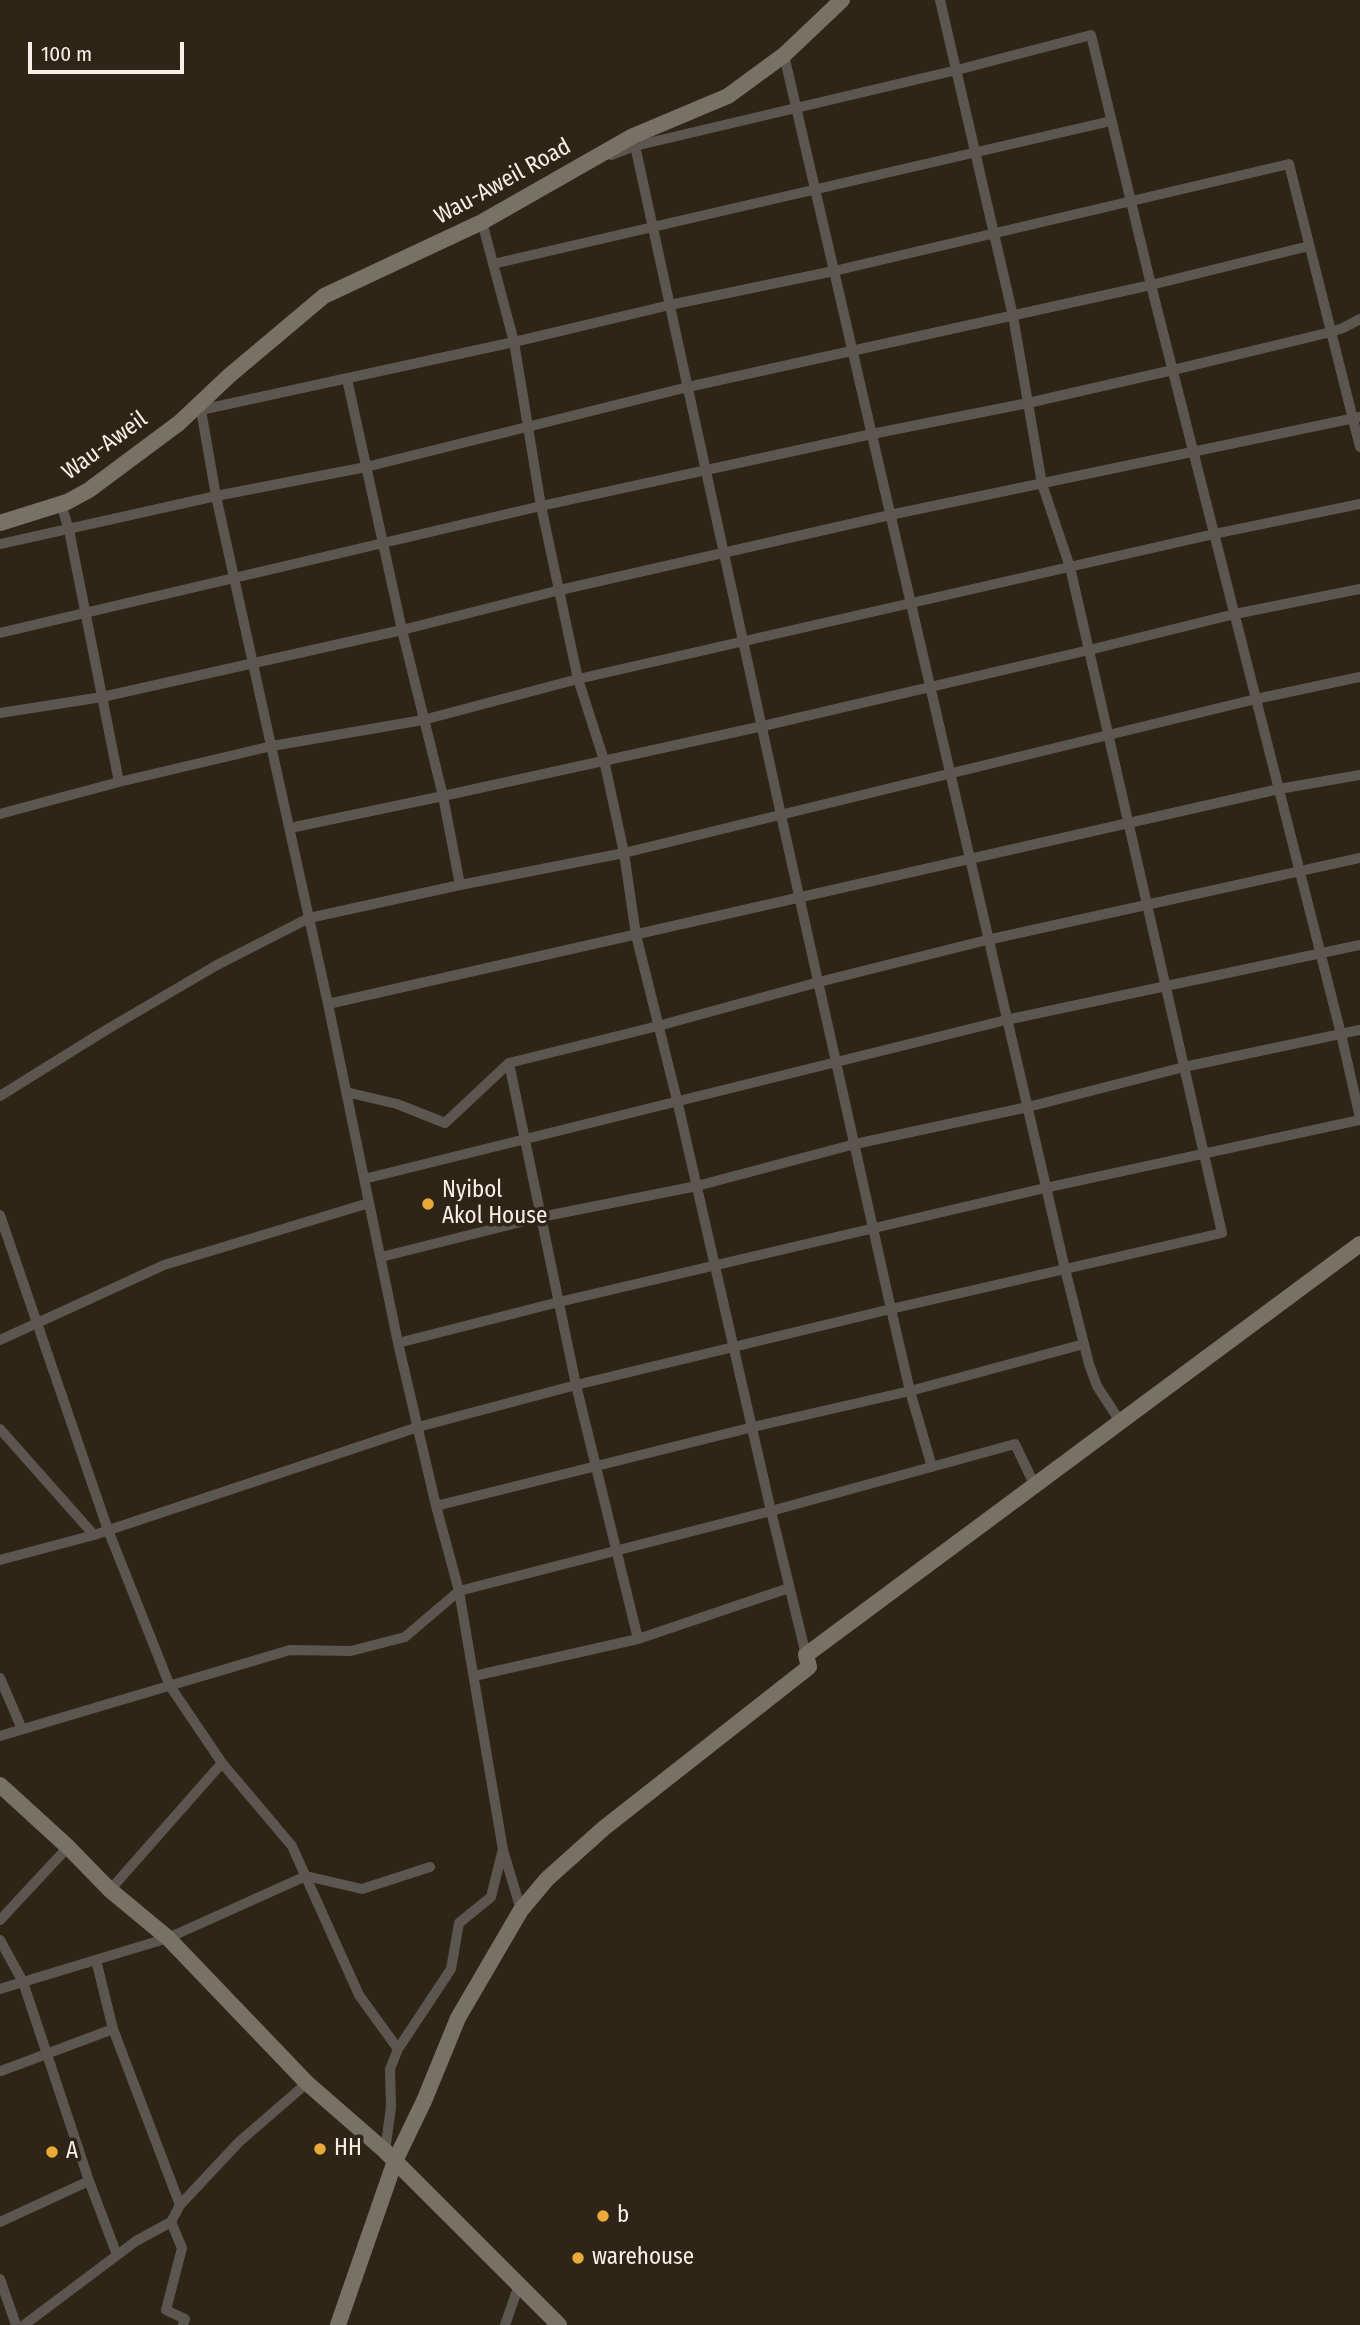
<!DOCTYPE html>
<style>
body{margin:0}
#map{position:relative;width:1360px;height:2325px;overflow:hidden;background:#2f2517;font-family:"Fira Sans Condensed",sans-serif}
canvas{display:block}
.scale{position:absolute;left:28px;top:42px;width:156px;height:32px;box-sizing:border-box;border:4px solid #f6f0e7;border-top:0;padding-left:9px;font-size:21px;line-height:24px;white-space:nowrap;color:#f6f0e7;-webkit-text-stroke:5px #2f2517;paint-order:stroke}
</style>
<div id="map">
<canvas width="1360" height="2325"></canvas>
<div class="scale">100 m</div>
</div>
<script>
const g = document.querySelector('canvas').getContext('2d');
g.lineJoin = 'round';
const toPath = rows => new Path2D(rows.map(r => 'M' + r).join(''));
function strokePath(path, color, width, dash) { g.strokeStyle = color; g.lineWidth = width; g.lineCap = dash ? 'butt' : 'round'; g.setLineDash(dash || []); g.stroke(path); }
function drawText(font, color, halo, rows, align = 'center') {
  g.font = font + ' "Fira Sans Condensed",sans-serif'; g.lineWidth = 7; g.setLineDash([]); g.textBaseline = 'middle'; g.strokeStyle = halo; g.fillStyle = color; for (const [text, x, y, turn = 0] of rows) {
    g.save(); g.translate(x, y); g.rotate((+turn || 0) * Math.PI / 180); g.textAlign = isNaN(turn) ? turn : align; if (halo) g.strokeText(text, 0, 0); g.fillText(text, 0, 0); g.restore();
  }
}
const street = toPath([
 [784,55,1065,1269,1089,1364,1097,1386,1121,1423],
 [634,141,781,815,891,1309,910,1391,932,1467],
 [611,155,635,146,957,70,1091,35,1151,285,1341,1034,1360,1118],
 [482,222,514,342,541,506,578,679,604,760,624,853,636,935,677,1100,771,1511,806,1655],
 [493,264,1111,121],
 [347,379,402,630,443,796,460,885],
 [201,410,216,496,328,1004,398,1343,436,1506,459,1591,503,1850,521,1910],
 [196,411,514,342,670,305,834,271,1289,164,1360,447],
 [61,504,69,530,119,782],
 [0,544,216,496,366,467,688,387,1151,285,1309,246],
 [0,633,541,506,872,434,1028,403,1173,370,1331,332,1343,328,1360,319],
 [0,713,102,697,402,630,560,590,890,515,1360,417],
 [0,814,119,782,272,746,423,720,578,679,1214,534,1360,504],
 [290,828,443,796,763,726,1089,650,1235,614,1360,589],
 [328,1004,1279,789,1360,775],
 [509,1063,576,1385,638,1639],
 [346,1092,397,1104,445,1123,509,1063,658,1026,819,982,987,940,1360,858],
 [0,1096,106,1030,217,965,309,918,460,885,624,853,1256,699,1360,677],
 [364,1179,1006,1020,1360,945],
 [0,1215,108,1530,170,1686,222,1763,292,1846,359,1995,398,2049,390,2069,391,2107,385,2151],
 [381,1257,541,1217,697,1186,855,1144,1028,1107,1184,1067,1360,1030],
 [0,1340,164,1265,369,1203],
 [398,1343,559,1302,1045,1188,1360,1120],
 [0,1429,94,1535],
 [436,1506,753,1427,910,1391,1084,1344],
 [0,1560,94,1535,418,1427,576,1385,891,1309,1222,1233,1070,567,1042,484,1013,316,940,0],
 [474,1676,638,1639,789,1588],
 [0,1678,22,1729],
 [0,1736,290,1650,351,1651,405,1637,459,1591,771,1511,1015,1444,1035,1486],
 [110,1890,222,1763],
 [0,1920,68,1847],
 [0,1940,23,1982,89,2181,117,2255],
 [0,1989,168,1938,306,1876,362,1889,430,1867],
 [398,2049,451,1969,459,1923,491,1897,502,1853],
 [1,2071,113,2029],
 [180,2205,239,2142,307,2083],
 [0,2222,89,2181],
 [171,2222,182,2248,166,2310,185,2319,183,2325],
 [0,2279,16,2325],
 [24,2325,136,2241,171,2222,180,2205,113,2029,96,1960],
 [505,2325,519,2285]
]);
const secondary = toPath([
 [0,523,67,502,89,490,179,423,230,375,324,296,482,222,633,136,728,96,784,55,842,0],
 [0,1785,68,1847,110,1890,168,1938,307,2083,385,2151,559,2325],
 [338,2325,395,2161,424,2101,458,2018,521,1910,547,1879,604,1828,809,1667,806,1655,1360,1244]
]);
const markers = [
 [428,1204,7,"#eaaa39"],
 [320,2149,7,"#eaaa39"],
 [52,2152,7,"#eaaa39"],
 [603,2216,7,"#eaaa39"],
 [578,2258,7,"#eaaa39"]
];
const streetNames = [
 ["Wau-Aweil Road",503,182,-29],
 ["Wau-Aweil",105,446,-36]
];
const poiNames = [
 ["Nyibol",442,1191],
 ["Akol House",442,1217],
 ["HH",334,2149],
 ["A",66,2152],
 ["b",617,2216],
 ["warehouse",592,2258]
];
strokePath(street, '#5b564f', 10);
strokePath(secondary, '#787166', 16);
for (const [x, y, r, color] of markers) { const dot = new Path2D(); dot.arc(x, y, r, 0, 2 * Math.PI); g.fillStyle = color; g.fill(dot); strokePath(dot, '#2f2517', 2.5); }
drawText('23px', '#f6f0e7', '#2f2517', streetNames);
drawText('23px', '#f6f0e7', '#2f2517', poiNames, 'left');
</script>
